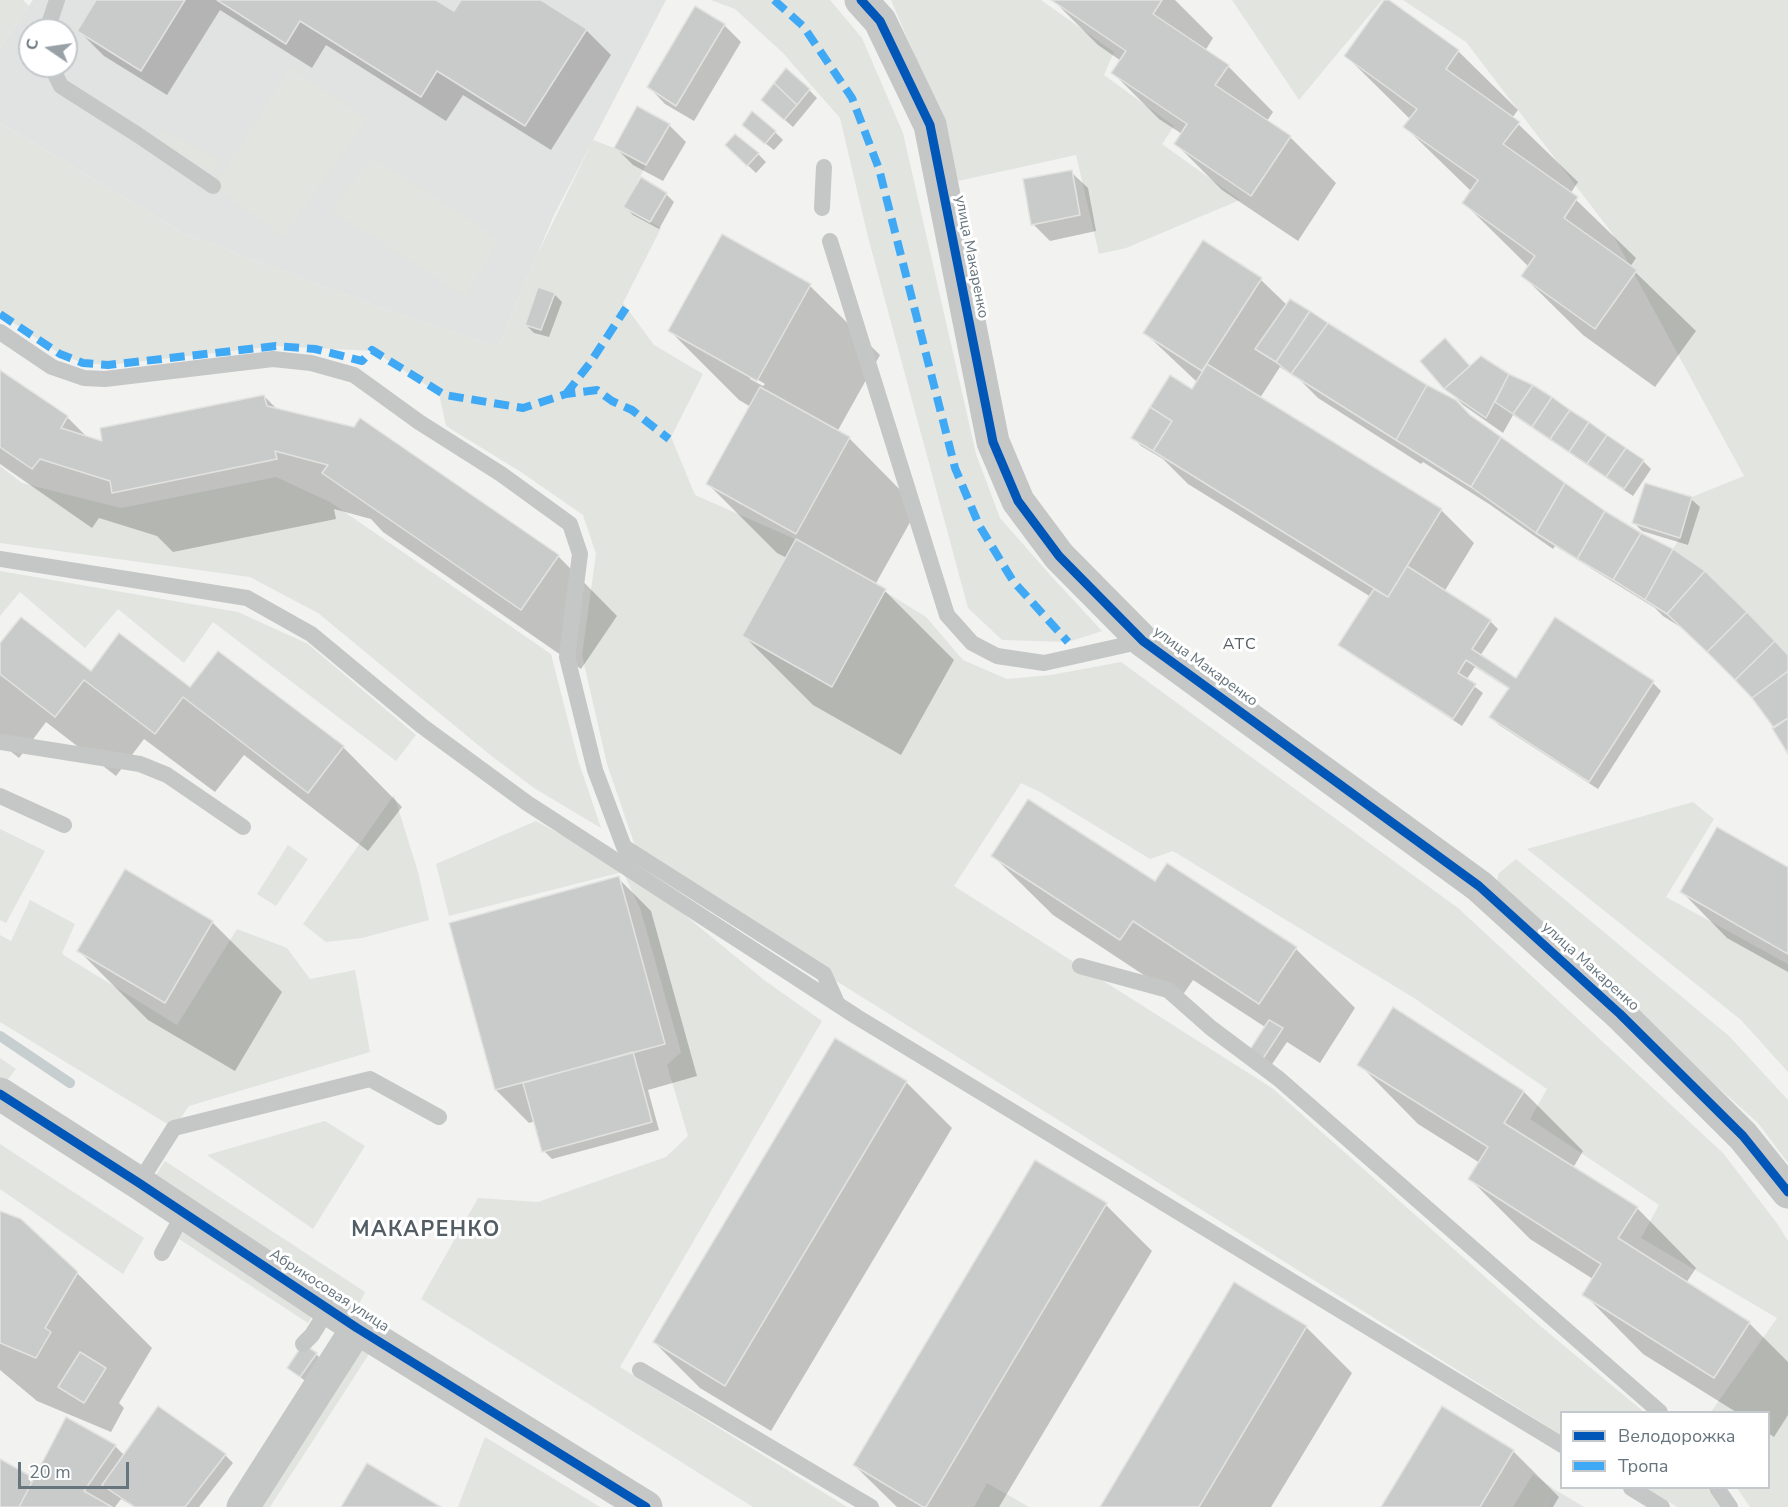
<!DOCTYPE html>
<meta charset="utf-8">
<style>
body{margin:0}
#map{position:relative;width:1788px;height:1507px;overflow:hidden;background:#f2f2f1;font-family:"Nunito Sans",sans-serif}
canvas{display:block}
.legend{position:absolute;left:1560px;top:1411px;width:210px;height:78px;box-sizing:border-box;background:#fff;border:2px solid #c2c8cb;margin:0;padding:8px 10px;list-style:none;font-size:18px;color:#66757e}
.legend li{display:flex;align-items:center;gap:12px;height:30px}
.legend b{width:30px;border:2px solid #c2c8cb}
.north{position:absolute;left:18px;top:18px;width:60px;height:60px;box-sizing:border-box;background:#fff;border:2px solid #c2c8cb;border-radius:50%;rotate:283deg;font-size:16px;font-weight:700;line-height:24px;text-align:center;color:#66757e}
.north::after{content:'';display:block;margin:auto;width:21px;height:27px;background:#97a1a6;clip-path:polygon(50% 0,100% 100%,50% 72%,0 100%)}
.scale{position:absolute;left:18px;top:1462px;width:111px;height:27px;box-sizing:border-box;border:3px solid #66757e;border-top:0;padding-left:8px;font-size:18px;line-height:21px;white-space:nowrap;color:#66757e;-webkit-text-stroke:4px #fff;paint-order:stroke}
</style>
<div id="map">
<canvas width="1788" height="1507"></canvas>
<ul class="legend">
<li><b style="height:8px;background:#0057b8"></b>Велодорожка</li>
<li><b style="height:8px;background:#3fa9f5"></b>Тропа</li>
</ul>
<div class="north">С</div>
<div class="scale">20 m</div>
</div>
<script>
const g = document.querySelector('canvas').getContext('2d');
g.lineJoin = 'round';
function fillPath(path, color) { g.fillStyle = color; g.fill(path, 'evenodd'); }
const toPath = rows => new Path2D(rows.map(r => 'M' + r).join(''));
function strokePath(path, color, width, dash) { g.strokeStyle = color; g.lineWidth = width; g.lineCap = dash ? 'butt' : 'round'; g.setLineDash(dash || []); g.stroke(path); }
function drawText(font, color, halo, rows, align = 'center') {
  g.font = font + ' "Nunito Sans",sans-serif'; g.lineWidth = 6; g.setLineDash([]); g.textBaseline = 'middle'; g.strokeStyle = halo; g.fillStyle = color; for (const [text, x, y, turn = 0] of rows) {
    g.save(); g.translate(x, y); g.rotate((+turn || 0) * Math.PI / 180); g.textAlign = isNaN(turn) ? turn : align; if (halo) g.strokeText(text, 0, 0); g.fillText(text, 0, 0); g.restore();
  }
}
const built = toPath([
 [33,0,666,0,554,215,498,347,365,302,183,233,0,123,0,49],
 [30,30,66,30,66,66,30,66],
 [1554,1489,1584,1507,1544,1507]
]);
const green = toPath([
 [0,0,23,0,29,6,0,49],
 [711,0,830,0,862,38,903,133,976,454,1000,518,1051,576,1102,631,1068,642,1002,640,968,608,868,237,840,118,783,53,735,9],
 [891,0,1041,0,1114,52,1104,75,1174,126,1162,144,1240,200,1126,248,1099,254,1076,155,958,181,939,114],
 [1232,0,1382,0,1299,100],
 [1403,0,1788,0,1788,655,1747,612,1673,549,1680,538,1692,497,1744,476,1612,233,1466,42],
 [291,67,368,119,283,237,213,186],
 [0,123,183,233,365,302,498,347,537,255,593,140,614,148,646,165,624,207,661,228,623,303,654,345,703,374,671,437,695,495,795,539,743,637,830,686,884,591,926,617,963,660,1007,679,1051,675,1121,662,1458,908,1723,1153,1776,1222,1788,1241,1788,1507,1750,1507,1737,1488,1768,1488,1768,1412,1711,1412,1777,1318,1641,1238,1659,1205,1530,1119,1547,1089,1414,998,1173,851,1150,859,1040,792,1021,783,954,886,1272,1088,1545,1330,1644,1412,1562,1412,1561,1435,771,940,648,860,634,843,607,764,582,655,596,554,583,515,521,472,446,426,439,393,373,351,276,346,108,365,83,363,60,354,0,314],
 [163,129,219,161,212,174,157,139],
 [372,156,500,240,465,296,331,211],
 [0,466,22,483,121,508,276,477,330,502,551,654,578,760,601,828,534,788,489,754,318,613,250,577,0,543],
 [0,571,238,612,308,644,416,735,396,761,213,622,184,663,118,609,85,648,20,592,0,616],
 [394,795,418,872,429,920,362,938,326,942,303,924],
 [1693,802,1714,819,1666,897,1788,964,1788,1072,1741,1020,1527,849],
 [536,821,622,868,658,893,764,980,822,1021,620,1367,847,1507,753,1507,421,1299,478,1198,538,1202,666,1157,688,1136,667,1065,681,1052,640,908,623,872,449,916,436,864],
 [0,829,45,851,6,923,0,920],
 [288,845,308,859,276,906,257,894],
 [1516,859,1729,1036,1788,1100,1788,1163,1758,1123,1495,888,1499,873],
 [30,900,75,924,62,953,65,956,177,1025,237,929,287,948,310,979,355,970,370,1052,189,1106,174,1128,0,1022,0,935,11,941],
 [0,1058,16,1069,6,1082,0,1078],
 [325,1121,365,1146,313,1229,207,1155],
 [0,1144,144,1238,123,1274,0,1189],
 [165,1161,365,1292,355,1312,152,1181],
 [187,1226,316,1310,308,1323,179,1239],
 [357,1346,369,1354,270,1507,253,1507],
 [485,1437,600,1507,458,1507],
 [1533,1474,1554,1489,1544,1507,1513,1507],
 [987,1483,1029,1507,974,1507],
 [1646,1488,1707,1488,1720,1507,1677,1507]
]);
const shadow = toPath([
 [98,0,434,0,454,13,462,0,538,0,586,30,611,55,551,150,463,95,446,121,326,45,312,68,220,10,167,95,104,56,79,31],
 [1053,0,1175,0,1213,38,1205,51,1228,66,1273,112,1267,121,1290,137,1336,183,1298,241,1222,190,1176,144,1182,134,1159,119,1113,73,1121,61,1098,45],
 [1386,0,1458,51,1518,110,1512,118,1578,182,1570,194,1636,258,1630,267,1696,331,1655,387,1583,335,1523,276,1529,267,1464,203,1472,192,1405,127,1411,120,1346,56],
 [724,25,741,42,694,121,665,104,649,87],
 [809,90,817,98,793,127,771,108],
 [669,125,686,142,663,181,633,165,616,148],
 [775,132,783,140,774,150,752,133],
 [735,153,758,154,766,162,756,173],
 [1071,172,1088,188,1096,231,1050,241,1033,224],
 [666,194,674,202,659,229,633,215,625,207],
 [722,236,810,286,880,355,837,432,849,438,918,508,875,585,885,591,954,660,901,755,813,705,744,636,787,558,777,553,708,484,751,407,739,400,670,331],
 [750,375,765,384,763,386,750,379],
 [1204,242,1261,280,1287,305,1472,419,1788,656,1788,752,1776,728,1753,697,1714,657,1685,630,1663,616,1655,608,1555,546,1553,549,1489,504,1423,462,1421,464,1318,398,1301,381,1280,367,1260,398,1441,510,1474,543,1444,592,1490,621,1498,629,1480,656,1516,680,1556,619,1653,683,1661,691,1598,789,1499,725,1491,717,1509,689,1475,667,1466,680,1483,693,1462,726,1348,652,1340,644,1371,597,1188,484,1163,459,1141,446,1133,438,1192,391,1197,382,1145,333],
 [554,294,562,302,549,337,534,333,526,325],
 [0,372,67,417,88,438,104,443,264,396,278,410,558,556,617,616,581,669,383,532,371,519,334,509,336,519,173,552,157,536,99,518,92,528,0,464],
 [1508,375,1526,382,1643,461,1651,469,1633,496,1513,415,1503,433,1463,405,1446,387],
 [1691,499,1700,507,1688,545,1642,531,1634,523],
 [0,646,92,673,190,690,343,747,402,807,368,851,244,755,215,792,144,739,116,776,46,722,19,758,0,743],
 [993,856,1156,884,1296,949,1355,1008,1320,1063,1287,1042,1268,1070,1257,1062,1265,1027,1193,980,1180,999,1053,915],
 [1788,869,1788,972,1727,938,1682,892],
 [126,871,212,922,282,992,235,1071,148,1020,79,951],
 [618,878,651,911,697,1076,648,1090,659,1130,552,1159,544,1151,535,1121,529,1123,496,1090,451,924],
 [1359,1064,1524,1092,1583,1151,1573,1168,1637,1208,1696,1268,1686,1283,1749,1323,1788,1362,1788,1415,1774,1437,1768,1433,1768,1412,1736,1412,1643,1354,1584,1294,1593,1279,1530,1239,1470,1179,1480,1163,1418,1124],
 [906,1082,952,1128,771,1431,700,1388,654,1342],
 [1035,1162,1106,1205,1152,1251,999,1507,897,1507,854,1465],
 [0,1213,77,1273,152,1348,119,1403,124,1408,111,1432,37,1401,0,1370],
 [1306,1327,1352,1373,1271,1507,1101,1507],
 [303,1347,316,1354,324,1362,309,1384,289,1368],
 [158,1409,225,1455,233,1463,199,1507,134,1507,121,1499,115,1507,0,1507,0,1460,34,1481,115,1446,125,1456],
 [1513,1451,1559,1497,1553,1507,1383,1507]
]);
const stream = toPath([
 [0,1036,70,1083]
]);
const building = toPath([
 [96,0,185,0,141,71,77,31,96,0],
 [217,0,436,0,454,11,461,0,541,0,587,29,525,126,437,71,421,97,300,21,286,44,217,0],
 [1051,0,1162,0,1153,14,1229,65,1215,85,1291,136,1251,196,1174,144,1187,124,1111,73,1126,51,1051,0],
 [1384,0,1389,0,1459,50,1446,69,1520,122,1503,144,1578,197,1564,218,1637,270,1595,329,1521,276,1535,256,1462,203,1478,180,1403,127,1417,109,1344,56,1384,0],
 [695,6,725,24,676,106,647,87,695,6],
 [786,68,810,89,797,105,774,83,786,68],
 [774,83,797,105,784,120,761,100,774,83],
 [637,106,670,124,646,165,614,148,637,106],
 [752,111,776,131,765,144,742,125,752,111],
 [735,134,759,153,747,166,725,145,735,134],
 [1072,170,1080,215,1031,225,1023,179,1072,170],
 [641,177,667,193,650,222,623,207,641,177],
 [722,234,811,284,757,381,668,331,722,234],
 [1203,240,1262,278,1202,371,1143,333,1203,240],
 [538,287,555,293,541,330,525,325,538,287],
 [1290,299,1310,311,1276,362,1255,349,1290,299],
 [1310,311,1328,323,1291,374,1276,362,1310,311],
 [1328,323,1427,385,1396,440,1291,374,1328,323],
 [1445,338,1470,366,1444,389,1420,361,1445,338],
 [1481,356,1509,374,1486,418,1444,389,1481,356],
 [1207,364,1442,509,1388,597,1153,451,1172,421,1150,407,1170,375,1192,389,1207,364],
 [0,370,68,416,61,428,102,441,100,428,264,395,267,406,354,427,360,418,559,555,521,610,322,473,328,465,275,451,277,459,112,493,110,481,40,459,32,469,0,447,0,370],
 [1509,374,1533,385,1513,414,1495,402,1509,374],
 [1427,385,1456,400,1470,415,1501,437,1471,487,1396,440,1427,385],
 [1533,385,1552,397,1532,427,1513,414,1533,385],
 [760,387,850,437,796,534,706,484,760,387],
 [1552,397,1570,410,1550,439,1532,427,1552,397],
 [1150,407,1172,421,1153,451,1131,438,1150,407],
 [1570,410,1589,422,1569,452,1550,439,1570,410],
 [1589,422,1607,435,1587,464,1569,452,1589,422],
 [1607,435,1626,448,1606,477,1587,464,1607,435],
 [1501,437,1565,483,1536,533,1471,487,1501,437],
 [1626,448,1644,460,1624,489,1606,477,1626,448],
 [1565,483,1605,511,1577,559,1536,533,1565,483],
 [1645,483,1692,497,1680,538,1632,523,1645,483],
 [1605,511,1641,533,1613,580,1577,559,1605,511],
 [1641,533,1673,549,1645,600,1613,580,1641,533],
 [796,539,886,589,832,687,742,636,796,539],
 [1673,549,1705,571,1667,614,1645,600,1673,549],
 [1407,566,1491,620,1472,649,1516,678,1555,617,1654,681,1589,782,1489,717,1509,688,1466,660,1458,673,1476,684,1453,719,1338,645,1374,589,1388,597,1407,566],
 [1705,571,1747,612,1707,652,1667,614,1705,571],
 [1747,612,1775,641,1735,680,1707,652,1747,612],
 [21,617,91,671,119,633,190,687,218,651,344,746,308,793,183,697,155,734,84,680,55,717,0,674,0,643,21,617],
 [1775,641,1788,655,1788,671,1752,698,1735,680,1775,641],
 [1788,671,1788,718,1774,728,1752,698,1788,671],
 [1788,718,1788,754,1772,728,1788,718],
 [1028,799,1155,881,1167,863,1297,947,1259,1004,1133,921,1120,940,991,856,1028,799],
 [1717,827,1788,867,1788,954,1680,892,1717,827],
 [125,869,213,921,165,1003,77,951,125,869],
 [619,876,665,1044,495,1090,449,923,619,876],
 [1393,1007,1524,1091,1504,1123,1638,1207,1618,1238,1750,1322,1714,1378,1582,1295,1601,1264,1468,1179,1488,1147,1357,1065,1393,1007],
 [1269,1020,1283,1028,1260,1063,1247,1054,1269,1020],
 [835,1038,907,1081,725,1386,653,1342,835,1038],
 [633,1052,652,1122,542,1152,523,1083,633,1052],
 [1035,1160,1107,1203,926,1507,923,1507,853,1465,1035,1160],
 [0,1211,21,1219,78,1272,45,1328,51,1332,36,1358,0,1343,0,1211],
 [1234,1282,1307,1326,1199,1507,1100,1507,1234,1282],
 [303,1344,317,1353,300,1377,287,1368,303,1344],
 [80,1352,106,1368,84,1403,58,1387,80,1352],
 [158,1406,226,1454,185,1507,135,1507,102,1485,158,1406],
 [1442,1406,1514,1450,1480,1507,1381,1507,1442,1406],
 [66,1417,116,1445,84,1491,112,1507,19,1507,66,1417],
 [0,1459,34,1478,19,1507,0,1507,0,1459],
 [367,1463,441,1507,341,1507,367,1463]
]);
const service = toPath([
 [47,30,57,0],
 [51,66,61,86,138,135,213,186],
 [822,208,824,167],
 [830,241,947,615,972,643,997,656,1044,663,1143,641],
 [0,332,52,367,84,378,105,379,273,359,311,363,354,375,419,422,501,474,570,524,580,554,567,657,595,770,624,847,824,974,837,1003],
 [0,559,247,598,311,634,422,726,527,803,857,1017,1562,1445],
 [0,742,140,764,167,775,243,827],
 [0,796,64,825],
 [1080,966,1168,990,1211,1028,1279,1079,1660,1412],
 [139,1183,174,1128,370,1079,439,1117],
 [162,1253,184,1213],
 [303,1344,312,1335,328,1309],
 [640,1370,871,1507],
 [1631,1488,1662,1507],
 [1717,1488,1730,1507]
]);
const minor = toPath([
 [243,1507,357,1328]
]);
const tertiary = toPath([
 [861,0,880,21,930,125,993,442,1018,501,1059,556,1143,641,1479,886,1620,1014,1743,1136,1788,1192],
 [0,1094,139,1183,357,1328,646,1507]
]);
const quiet = toPath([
 [774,0,803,26,852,98,879,169,955,468,979,525,1013,581,1068,642],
 [0,314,60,354,83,363,108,365,276,346,315,349,362,361,372,350,445,395,523,408,566,394,597,390,612,401,632,410,669,439],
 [566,394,590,363,626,308]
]);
const cycleway = toPath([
 [861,0,880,21,930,125,993,442,1018,501,1059,556,1143,641,1479,886,1620,1014,1743,1136,1788,1192],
 [0,1094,139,1183,357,1328,646,1507]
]);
const streetNames = [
 ["улица Макаренко",971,257,79],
 ["улица Макаренко",1205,667,36],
 ["улица Макаренко",1590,967,42],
 ["Абрикосовая улица",329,1291,33]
];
const neighbourhoodNames = [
 ["АТС",1240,645]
];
const districtNames = [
 ["МАКАРЕНКО",426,1231]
];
fillPath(built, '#e1e2e2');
fillPath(green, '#e1e4df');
fillPath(shadow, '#0003');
strokePath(stream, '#c6ced0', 10);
fillPath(building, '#c9caca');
strokePath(building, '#e2e2e1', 1.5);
strokePath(service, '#c5c7c7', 16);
strokePath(minor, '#c5c7c7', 33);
strokePath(tertiary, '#c5c7c7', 33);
strokePath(quiet, '#3fa9f5', 8, [15, 8]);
strokePath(cycleway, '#0057b8', 9);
drawText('15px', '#66757e', '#fff', streetNames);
g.letterSpacing = '1.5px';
drawText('16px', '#535d64', '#fff', neighbourhoodNames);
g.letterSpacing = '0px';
g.letterSpacing = '1.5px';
drawText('bold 21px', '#535d64', '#fff', districtNames);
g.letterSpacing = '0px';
</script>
